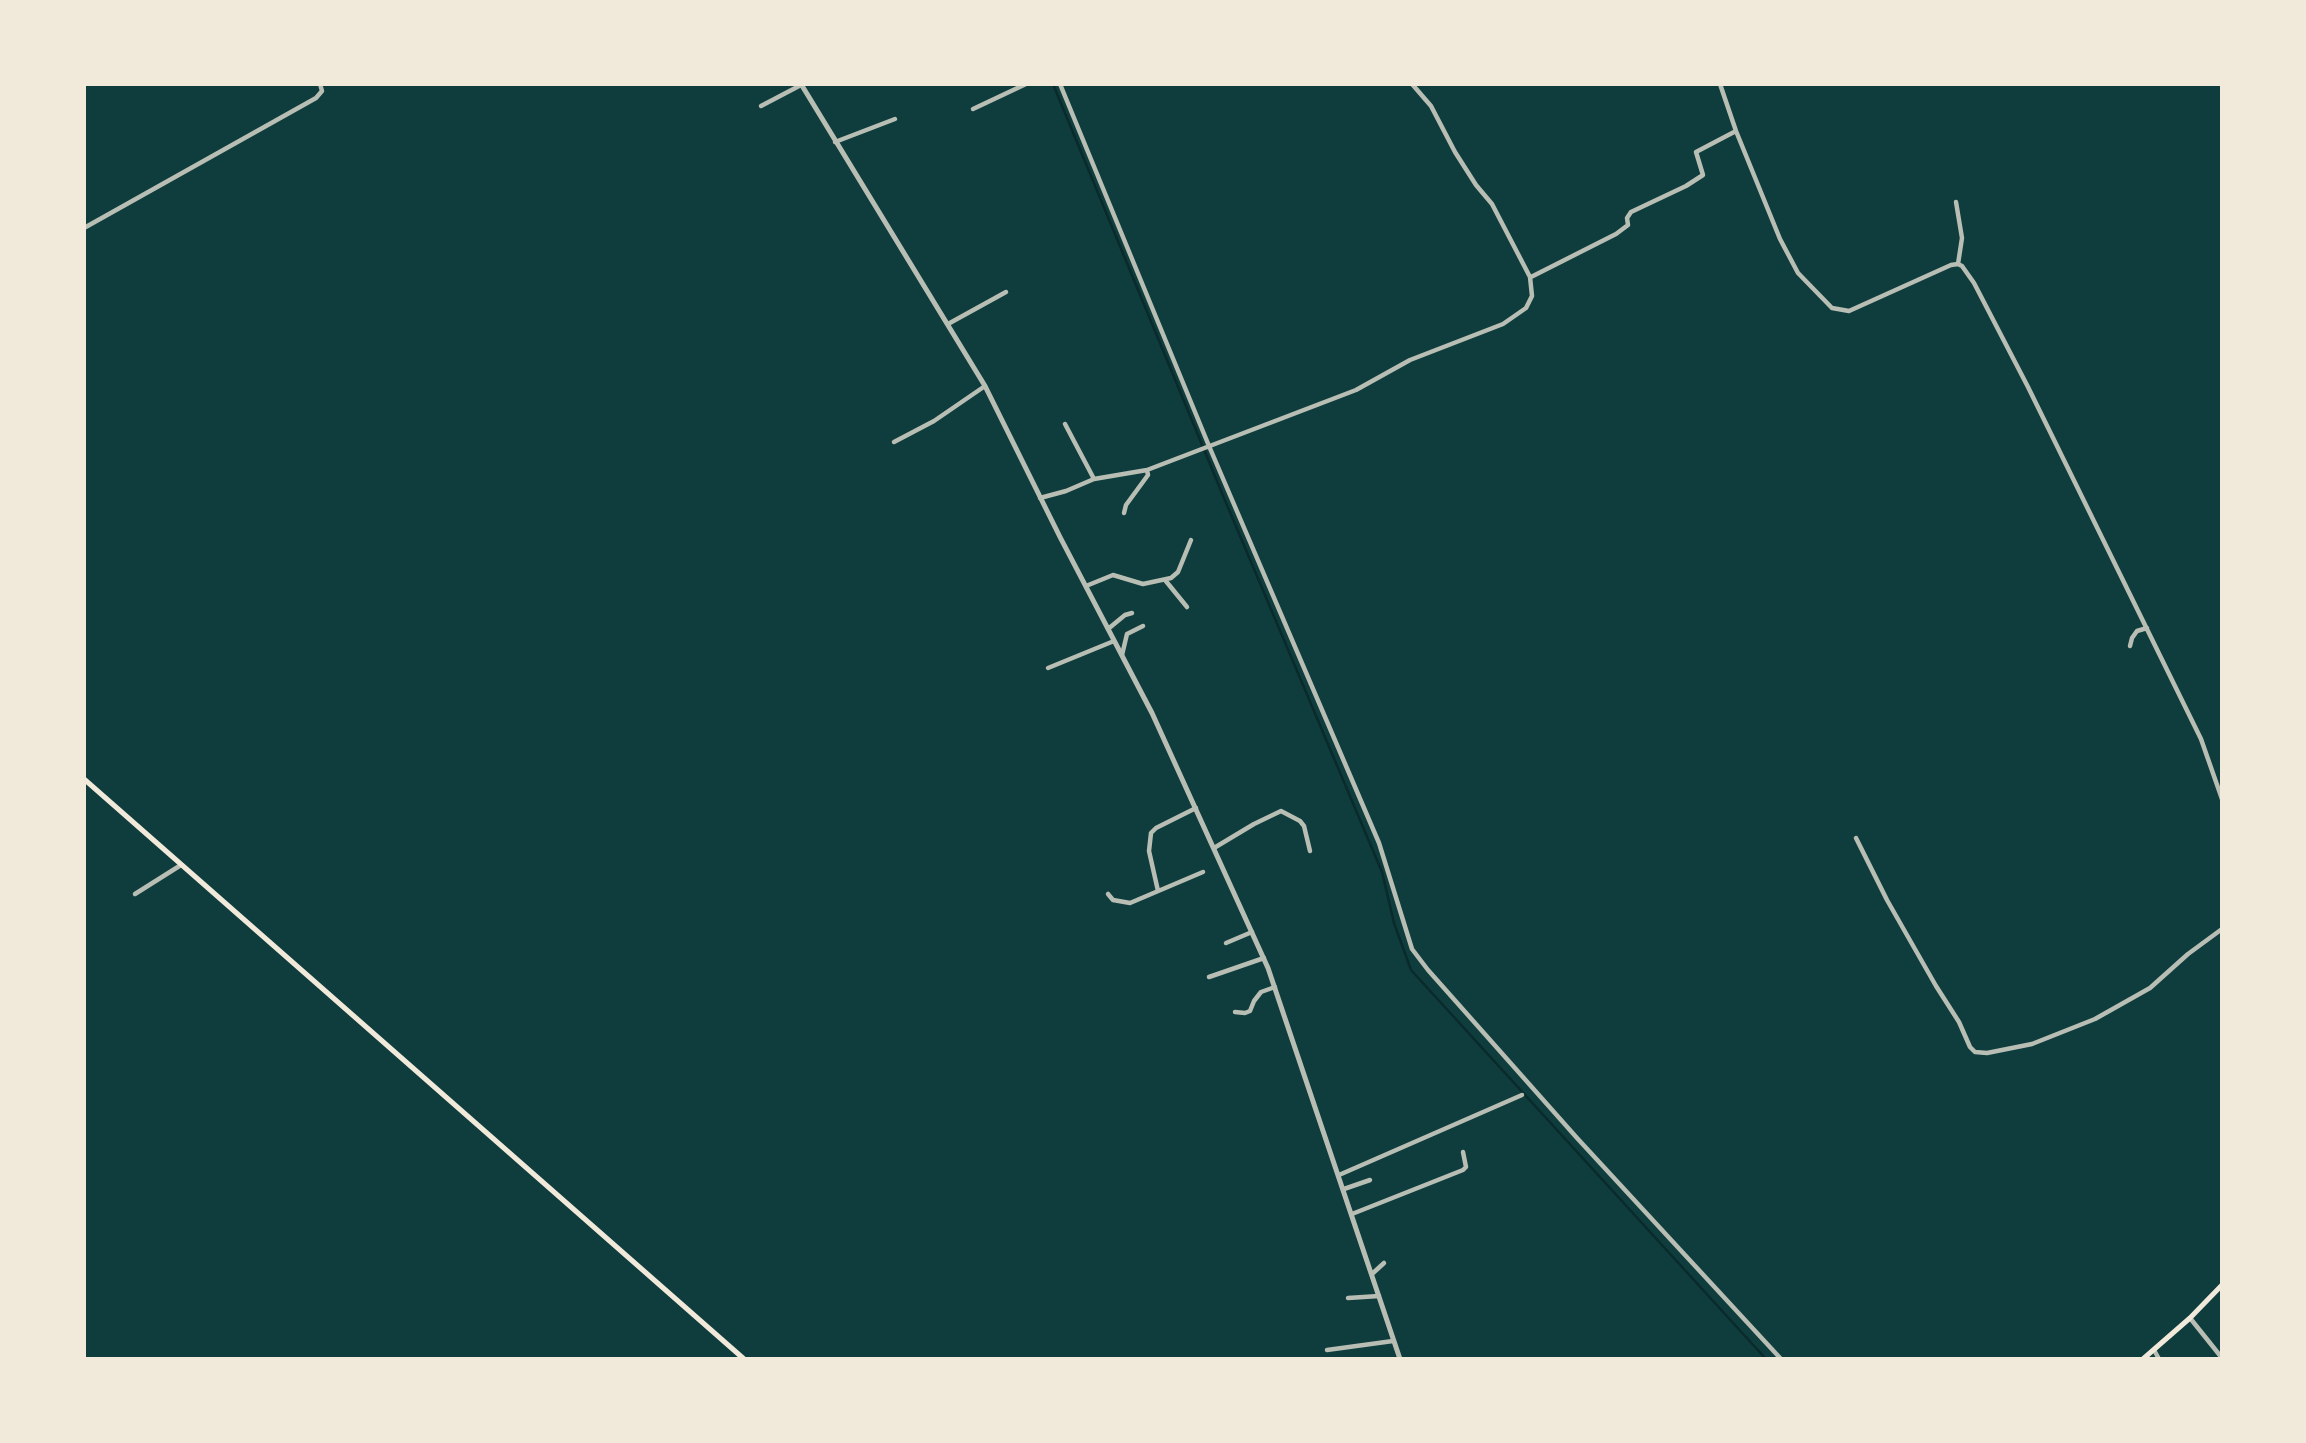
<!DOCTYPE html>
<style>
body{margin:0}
#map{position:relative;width:2306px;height:1443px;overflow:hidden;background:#0f3d3e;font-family:Commissioner,sans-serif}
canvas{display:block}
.frame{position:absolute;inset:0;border:86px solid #f1e9da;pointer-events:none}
</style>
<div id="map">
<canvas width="2306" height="1443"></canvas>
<div class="frame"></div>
</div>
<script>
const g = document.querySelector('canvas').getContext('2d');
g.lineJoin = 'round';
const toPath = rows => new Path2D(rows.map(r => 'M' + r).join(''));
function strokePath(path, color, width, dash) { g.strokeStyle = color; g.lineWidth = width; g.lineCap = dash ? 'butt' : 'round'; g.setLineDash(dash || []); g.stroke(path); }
const stream = toPath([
 [1053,84,1224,498,1382,872,1394,923,1411,970,1766,1359]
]);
const minor = toPath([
 [1060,84,1209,446,1379,843,1412,949,1428,970,1577,1138,1781,1359],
 [1720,84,1736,131,1780,239,1798,273,1832,308,1849,311,1951,265,1958,264,1962,266,1974,283,2028,387,2201,739,2222,799],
 [761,106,801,85],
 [973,109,1026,84],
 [835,142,895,119],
 [1956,202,1962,238,1958,264],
 [84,228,316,98,322,91,320,84],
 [1531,277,1616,234,1628,225,1627,218,1631,212,1686,186,1703,175,1696,152,1736,131],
 [948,324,1006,292],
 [1065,424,1094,479],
 [894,442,934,421,985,386],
 [1040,498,1066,491,1094,479,1147,470,1356,390,1410,360,1503,324,1526,308,1532,296,1530,277,1492,204,1476,185,1455,152,1431,106,1412,84],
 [1124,513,1126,505,1148,475,1147,470],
 [1165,580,1187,607],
 [1086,586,1113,575,1143,584,1171,578,1178,572,1191,540],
 [1108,629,1125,615,1132,613],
 [2130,646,2132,638,2137,631,2147,628],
 [1122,655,1127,634,1143,626],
 [1048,668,1114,641],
 [1856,838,1887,900,1936,986,1959,1022,1970,1047,1975,1052,1987,1053,2032,1044,2095,1019,2150,988,2188,954,2222,929],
 [1214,848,1254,824,1281,811,1300,821,1304,826,1310,851],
 [1158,891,1149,851,1151,833,1156,828,1196,808],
 [135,894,181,865],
 [1108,894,1113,900,1130,903,1203,872],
 [1226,943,1252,932],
 [1209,977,1264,958],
 [1235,1012,1245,1013,1250,1011,1254,1001,1261,992,1275,987],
 [1339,1175,1522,1095],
 [1344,1189,1370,1180],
 [1352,1214,1463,1170,1466,1167,1463,1152],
 [1372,1274,1384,1263],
 [1348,1298,1379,1296],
 [2190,1318,2222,1358],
 [1327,1350,1393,1341],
 [2154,1350,2159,1359]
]);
const tertiary = toPath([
 [801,84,985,386,1060,537,1152,713,1268,968,1400,1359]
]);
const secondary = toPath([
 [84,779,744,1359],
 [2143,1359,2190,1318,2222,1285]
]);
strokePath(stream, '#0a2a2b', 2.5);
strokePath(minor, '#b8beb3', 4.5);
strokePath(tertiary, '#b8beb3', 5);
strokePath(secondary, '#f1e9da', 5);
</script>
